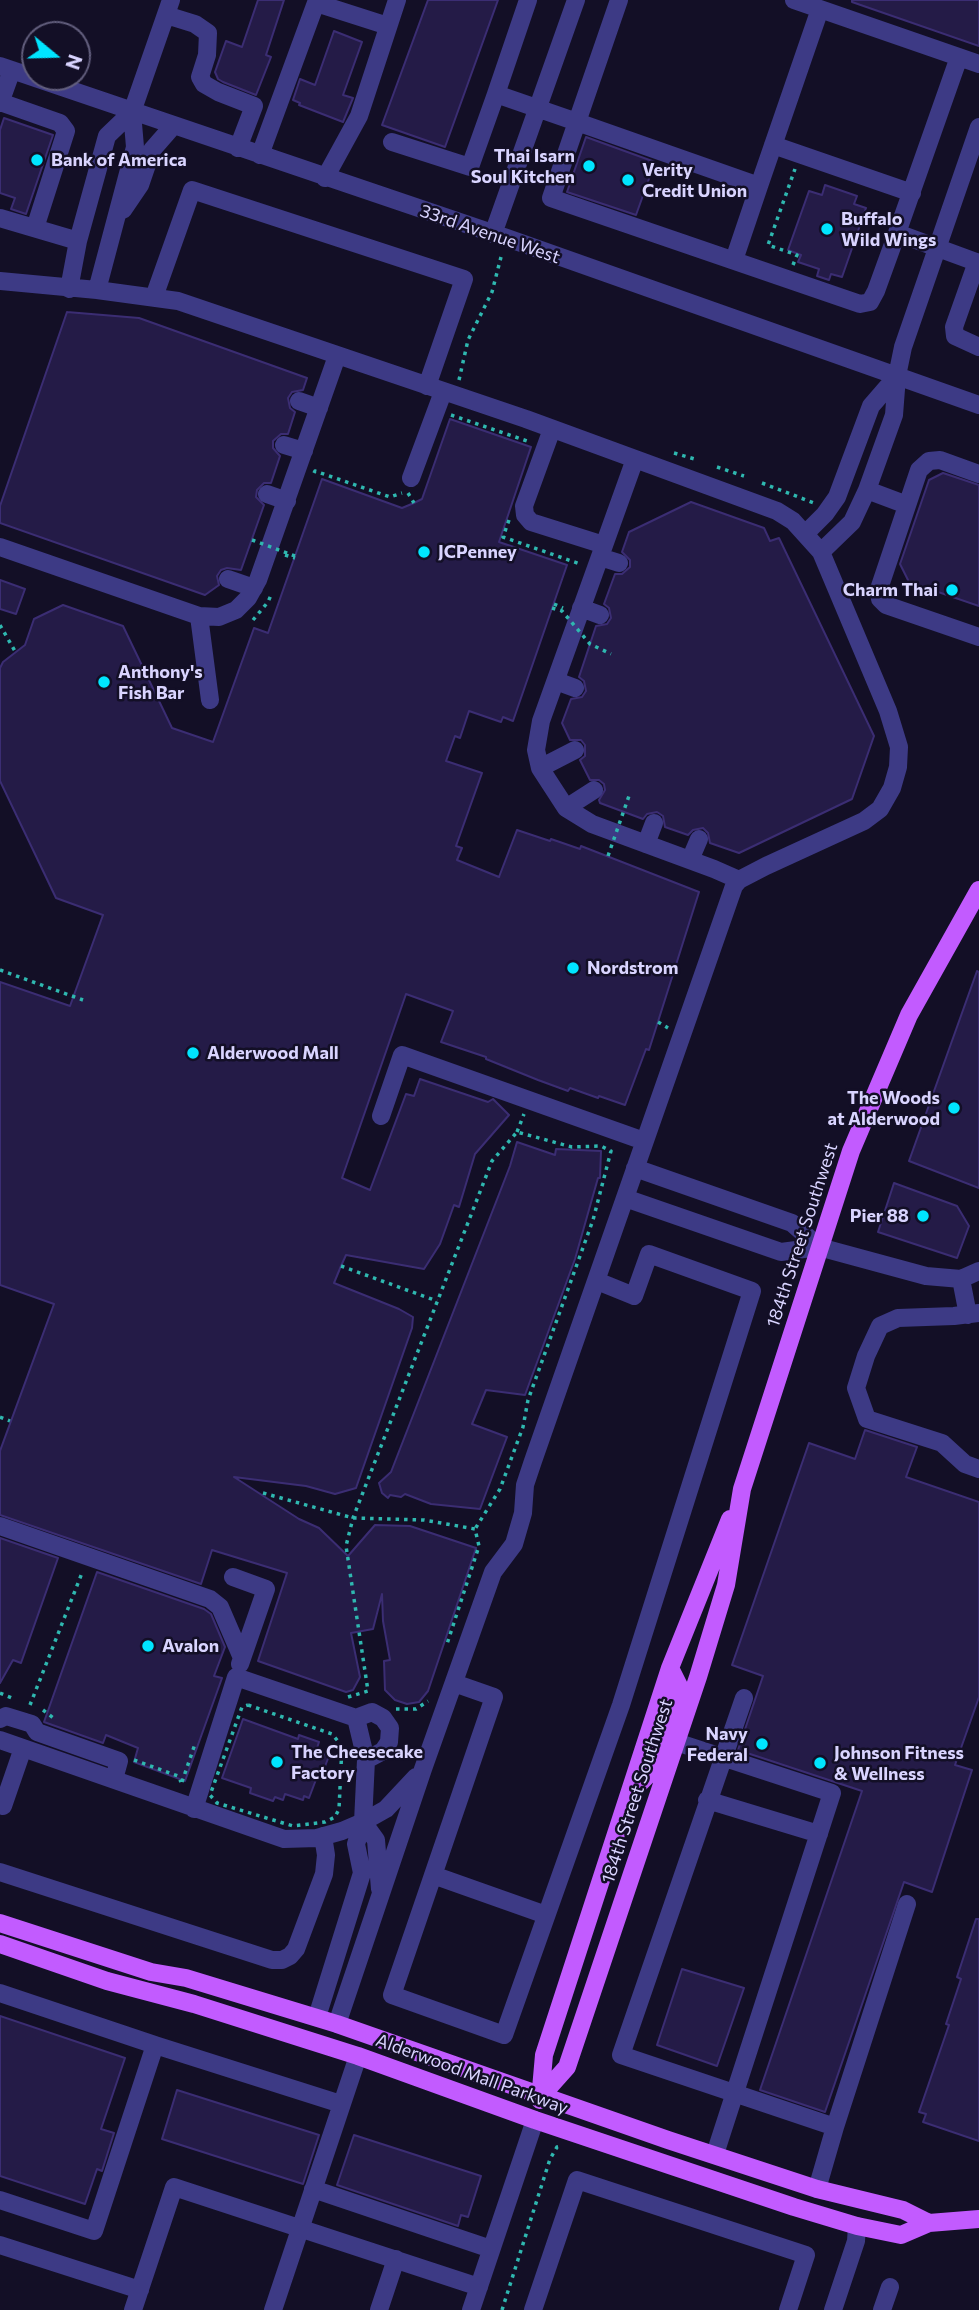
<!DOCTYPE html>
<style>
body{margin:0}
#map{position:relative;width:979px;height:2310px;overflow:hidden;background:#130f26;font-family:Commissioner,sans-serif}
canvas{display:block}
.north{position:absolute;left:21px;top:21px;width:70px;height:70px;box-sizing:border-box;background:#130f26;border:2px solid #625e7d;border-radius:50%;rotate:109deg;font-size:19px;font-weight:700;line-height:28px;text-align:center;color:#d9d4ff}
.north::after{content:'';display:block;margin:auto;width:24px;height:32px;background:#00e5ff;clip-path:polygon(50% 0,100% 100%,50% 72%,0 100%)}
</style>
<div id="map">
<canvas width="979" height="2310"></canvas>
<div class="north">N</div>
</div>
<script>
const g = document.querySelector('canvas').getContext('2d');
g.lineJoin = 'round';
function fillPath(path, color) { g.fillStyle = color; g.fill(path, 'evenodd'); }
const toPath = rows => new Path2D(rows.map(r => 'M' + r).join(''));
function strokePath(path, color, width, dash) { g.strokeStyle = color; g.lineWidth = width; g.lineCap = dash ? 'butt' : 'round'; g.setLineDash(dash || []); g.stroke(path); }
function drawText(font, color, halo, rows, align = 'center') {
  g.font = font + ' Commissioner,sans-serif'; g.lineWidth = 5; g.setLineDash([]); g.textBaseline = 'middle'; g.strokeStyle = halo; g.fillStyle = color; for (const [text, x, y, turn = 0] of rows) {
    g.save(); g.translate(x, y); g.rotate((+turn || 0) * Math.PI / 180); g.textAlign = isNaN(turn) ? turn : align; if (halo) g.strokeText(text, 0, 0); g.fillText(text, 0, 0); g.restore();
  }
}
const building = toPath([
 [258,0,284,0,266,55,271,57,256,95,223,82,218,79,215,72,226,41,242,47,258,0],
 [428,0,498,0,445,147,382,125,428,0],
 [852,0,979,0,979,46,852,2,852,0],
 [334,31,362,42,343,95,353,98,343,122,299,105,300,103,293,100,300,79,315,85,334,31],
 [4,118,53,135,26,214,11,209,15,198,0,193,0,130,4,118],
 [586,137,655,162,636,215,567,192,586,137],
 [825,185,857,196,854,204,866,208,842,277,831,274,829,280,817,276,819,269,798,262,801,255,788,250,809,191,822,195,825,185],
 [67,312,139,318,307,378,303,390,292,392,288,398,290,408,295,412,288,434,281,434,273,441,273,448,280,456,271,483,264,483,257,490,256,497,264,505,241,570,227,568,221,570,217,576,219,585,205,595,0,523,0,506,67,312],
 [450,419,531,447,499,542,567,565,513,721,503,717,501,722,469,711,460,738,455,736,446,761,482,773,456,846,462,848,457,860,499,877,517,830,550,841,551,839,580,849,581,846,699,892,649,1050,646,1049,625,1105,599,1096,598,1098,570,1088,568,1091,538,1080,486,1059,486,1057,441,1042,453,1011,406,994,342,1178,370,1190,406,1094,414,1096,420,1079,488,1102,493,1099,509,1115,475,1154,459,1207,454,1205,440,1244,424,1269,346,1255,341,1266,334,1283,399,1309,413,1317,412,1328,356,1488,335,1494,306,1486,234,1477,299,1519,319,1528,348,1556,375,1525,410,1526,476,1548,428,1691,419,1702,407,1704,395,1700,385,1690,384,1661,390,1660,383,1621,382,1594,373,1629,351,1633,360,1677,353,1690,346,1692,258,1661,287,1573,212,1550,201,1584,0,1515,0,1451,54,1304,0,1285,0,982,70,1006,103,915,56,898,0,781,0,668,3,662,25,645,34,619,63,605,123,626,172,728,213,742,254,628,268,633,322,479,402,508,414,503,422,499,450,419],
 [943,473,979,485,979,606,909,582,900,564,929,480,943,473],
 [691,502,764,528,770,541,779,538,874,736,852,799,739,853,710,843,708,833,703,828,693,830,688,835,665,827,663,816,657,812,647,814,643,819,600,803,599,800,605,790,604,784,599,780,590,780,580,760,585,756,585,745,581,740,570,740,562,723,571,699,582,697,586,691,584,681,579,677,596,626,607,624,611,618,609,608,604,604,615,574,622,574,630,567,630,560,622,552,629,532,691,502],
 [0,580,25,589,16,614,0,609,0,580],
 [977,971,979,972,979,1188,909,1161,977,971],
 [517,1142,555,1155,556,1149,601,1151,600,1178,598,1178,575,1259,525,1395,486,1390,472,1424,507,1437,480,1509,431,1504,405,1494,401,1497,390,1495,388,1498,382,1493,379,1483,391,1472,510,1166,517,1142],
 [894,1183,957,1206,969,1226,957,1258,878,1232,894,1183],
 [865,1430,917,1447,906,1477,979,1502,979,1697,955,1765,972,1770,932,1892,904,1882,825,2112,760,2090,862,1791,738,1750,763,1676,732,1665,809,1443,855,1459,865,1430],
 [0,1538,58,1558,21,1663,13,1660,0,1683,0,1538],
 [97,1572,204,1609,211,1614,225,1647,214,1676,222,1678,185,1781,134,1762,138,1748,106,1735,103,1743,44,1722,97,1572],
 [243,1719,298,1739,299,1735,319,1742,316,1751,329,1756,324,1769,320,1769,309,1798,304,1796,303,1800,285,1794,283,1800,275,1797,273,1801,250,1793,251,1788,222,1778,243,1719],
 [976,1919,979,1919,979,2141,923,2122,926,2114,919,2112,949,2025,946,2024,961,1979,957,1977,976,1919],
 [682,1969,744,1988,717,2066,657,2045,682,1969],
 [0,2016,125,2058,101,2129,114,2133,102,2171,97,2169,85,2204,0,2176,0,2016],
 [177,2090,319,2135,303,2184,162,2139,177,2090],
 [354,2135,481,2176,468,2217,461,2215,458,2226,337,2185,354,2135]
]);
const path = toPath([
 [793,265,797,255,768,245,795,169],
 [459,380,468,340,492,292,501,257],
 [451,415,530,442],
 [674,453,698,460],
 [717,467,744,476],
 [314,473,315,471,390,497,402,493],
 [762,483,814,503],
 [408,493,414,503],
 [509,520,503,537,580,564],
 [285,555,295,558],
 [554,604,563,608],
 [253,620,268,602,271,595],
 [0,625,16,653],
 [0,970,83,1000],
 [658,1022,668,1028],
 [517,1132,524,1114],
 [341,1266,437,1301],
 [0,1417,10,1421],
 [263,1493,353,1518,424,1520,475,1529,479,1546,447,1644],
 [0,1693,12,1698],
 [348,1697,368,1691,346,1546,353,1518,492,1161,517,1132,572,1147,601,1146,611,1151,593,1220,528,1400,523,1427,500,1489,475,1529],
 [30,1705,82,1573],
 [248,1705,332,1734,342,1746,339,1809,335,1817,325,1822,293,1826,217,1803,210,1795,242,1707,248,1705],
 [396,1709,416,1709,428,1701],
 [43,1710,56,1720],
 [134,1760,178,1776,181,1782],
 [182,1782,195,1744],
 [502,2310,550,2159,557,2147,561,2146]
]);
const minor = toPath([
 [528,0,496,94,577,122,551,198,860,304,870,302,876,291,897,233],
 [619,0,577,122,759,186,734,260],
 [794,0,979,64],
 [316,3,388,26],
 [166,15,195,24,208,33,207,55,200,77,204,84,218,92,254,106,238,148],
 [959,57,897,233,979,263],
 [0,66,507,238,979,405],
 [0,102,60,123,66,131,35,228],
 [0,103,12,70],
 [392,142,470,167,496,94],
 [773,145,912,193],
 [260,155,317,0],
 [325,178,359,116,397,0],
 [759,186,820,9],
 [123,210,140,185,152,150,173,126],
 [0,218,78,241],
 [493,234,576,0],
 [977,262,954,327,955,336,979,347],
 [0,281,97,290,178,301,526,419,777,511,793,521,821,552,888,711,899,747,898,767,892,788,880,809,864,821,766,866,739,880,734,886,533,1461,525,1485,523,1513,514,1544,493,1572,423,1769,337,2024],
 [69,289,78,241,107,136,132,112],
 [97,290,135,147,132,112,171,0],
 [154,297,192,190,464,279,427,386],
 [299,401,319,408],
 [552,429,524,506,525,515,531,522,604,545],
 [284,445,304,451],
 [635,459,541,721,536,750,540,768,566,808,592,824,714,869,739,880],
 [979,474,940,460,929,461,919,470,879,589,880,599,886,605,979,637],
 [411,478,443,392],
 [867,490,907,505],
 [267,494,287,501],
 [806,533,825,514,837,497,871,406,897,376],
 [0,547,199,616,219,617,236,610,248,598,258,580,337,356],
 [821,552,852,522,867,490,894,415,897,376,903,347,979,127],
 [600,557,619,563],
 [228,579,254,588],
 [581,608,600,615],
 [199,616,210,700],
 [556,681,575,688],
 [540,768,575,750],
 [566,808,594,790],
 [646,844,654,823],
 [690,860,699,839],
 [381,1116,402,1055,644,1141],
 [635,1168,792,1223,819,1247],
 [625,1198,781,1252,819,1247,926,1276,961,1279,979,1271],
 [961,1279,968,1315],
 [979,1313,954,1316,898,1318,880,1326,866,1356,856,1388,867,1419,942,1443,965,1464,979,1469],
 [0,1526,210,1599,220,1607,242,1658],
 [233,1577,266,1589,240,1664],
 [454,1683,494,1697,392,1995,504,2035,621,1705,752,1291,649,1254,634,1296,597,1281],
 [744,1698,621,2055,835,2127,817,2189],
 [356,1718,372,1712,383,1718,390,1728,389,1742,383,1751,366,1760],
 [0,1719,6,1716,32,1724,37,1732,119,1761,114,1779],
 [0,1740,284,1839,317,1838,342,1831,363,1822,386,1809,416,1777],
 [676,1742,832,1793,715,2154],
 [707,1800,819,1834],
 [3,1806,23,1748],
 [194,1809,236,1677,356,1718,366,1760,363,1822,356,1844,362,1873,317,2017],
 [363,1822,376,1840,380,1889],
 [0,1872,272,1960,282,1960,290,1956,296,1949,324,1874,326,1855,323,1836],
 [433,1875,546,1915],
 [0,1993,155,2045,94,2231,0,2200],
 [155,2045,341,2104],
 [835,2127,907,1904],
 [313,2189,491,2249],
 [0,2245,140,2290],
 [133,2310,174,2187,479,2287],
 [273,2310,358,2056],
 [379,2310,396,2259],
 [471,2310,535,2120],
 [533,2310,577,2180,806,2255,788,2310],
 [833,2310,856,2241,857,2226],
 [882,2310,890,2287]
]);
const major = toPath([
 [670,1668,679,1686,666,1730,676,1742],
 [633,1790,649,1774,659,1751,676,1742],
 [0,1923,151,1972,186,1978,337,2024,668,2140,817,2189,903,2210,929,2223],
 [0,1944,107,1981,194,2004,358,2056,535,2120,794,2207,857,2226,901,2235,929,2223,979,2219],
 [542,2095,567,2067,698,1677,726,1585,742,1489,851,1151,909,1015,979,890],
 [540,2100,544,2055,670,1668,730,1519]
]);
const pathBridge = toPath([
 [252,540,295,556],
 [552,608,562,611,590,644,611,654],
 [608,856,630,793]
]);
const markers = [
 [37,160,7,"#00e5ff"],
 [589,166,7,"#00e5ff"],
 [628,180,7,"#00e5ff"],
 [827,229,7,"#00e5ff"],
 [424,552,7,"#00e5ff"],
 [952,590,7,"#00e5ff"],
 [104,682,7,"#00e5ff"],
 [573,968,7,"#00e5ff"],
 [193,1053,7,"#00e5ff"],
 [954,1108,7,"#00e5ff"],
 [923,1216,7,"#00e5ff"],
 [148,1646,7,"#00e5ff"],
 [762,1744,7,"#00e5ff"],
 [277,1762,7,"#00e5ff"],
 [820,1763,7,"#00e5ff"]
];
const poiNames = [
 ["Thai Isarn",575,156,"right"],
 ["Soul Kitchen",575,177,"right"],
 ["Bank of America",51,160],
 ["Verity",642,170],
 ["Credit Union",642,191],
 ["Buffalo",841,219],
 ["Wild Wings",841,240],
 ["JCPenney",438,552],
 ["Charm Thai",938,590,"right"],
 ["Anthony's",118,672],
 ["Fish Bar",118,693],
 ["Nordstrom",587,968],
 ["Alderwood Mall",207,1053],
 ["The Woods",940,1098,"right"],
 ["at Alderwood",940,1119,"right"],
 ["Pier 88",909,1216,"right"],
 ["Avalon",162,1646],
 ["Navy",748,1734,"right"],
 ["Federal",748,1755,"right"],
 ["The Cheesecake",291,1752],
 ["Factory",291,1773],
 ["Johnson Fitness",834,1753],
 ["& Wellness",834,1774]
];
const streetNames = [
 ["33rd Avenue West",490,234,19],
 ["184th Street Southwest",802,1235,-72],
 ["184th Street Southwest",637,1791,-72],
 ["Alderwood Mall Parkway",472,2074,20]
];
fillPath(building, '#241b47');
strokePath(building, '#3b2d73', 2);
strokePath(path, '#2fb8b0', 3.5, [3.5, 5]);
strokePath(minor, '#3d3a85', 18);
strokePath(major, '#c25bff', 18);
strokePath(pathBridge, '#2fb8b0', 3.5, [3.5, 5]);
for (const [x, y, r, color] of markers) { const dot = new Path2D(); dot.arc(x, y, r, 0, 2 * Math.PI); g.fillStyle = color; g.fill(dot); strokePath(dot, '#130f26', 2.5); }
drawText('bold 18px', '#d9d4ff', '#130f26', poiNames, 'left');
drawText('18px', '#d9d4ff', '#130f26', streetNames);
</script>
